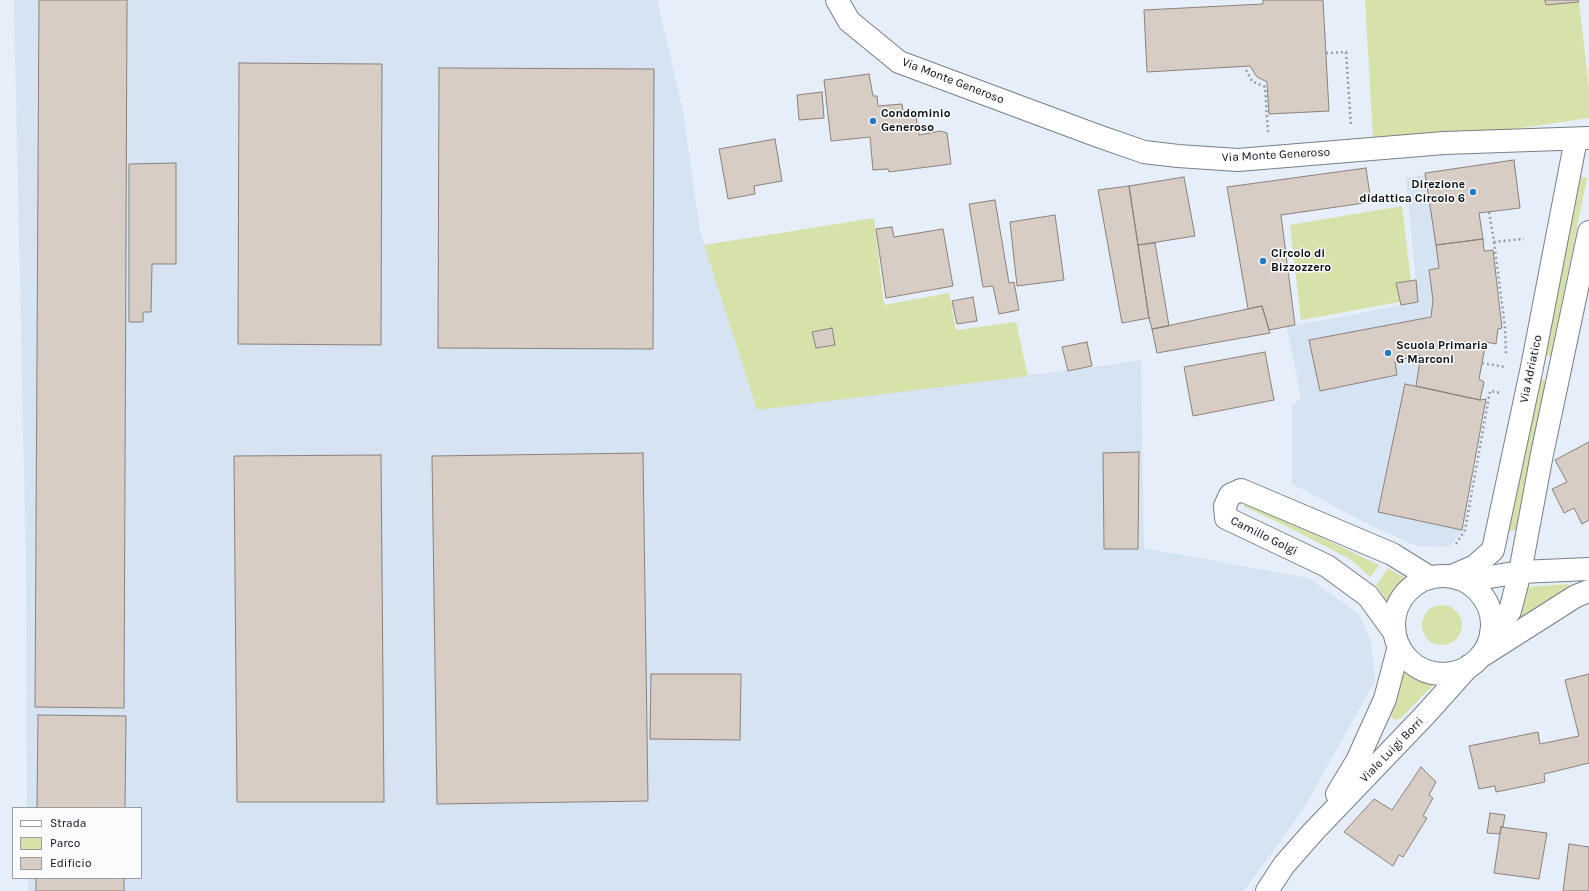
<!DOCTYPE html>
<style>
body{margin:0}
#map{position:relative;width:1589px;height:891px;overflow:hidden;background:#e6eff9;font-family:Karla,sans-serif}
canvas{display:block}
.legend{position:absolute;left:12px;top:807px;width:130px;height:72px;box-sizing:border-box;background:#f9fbfd;border:1px solid #9a9d9f;margin:0;padding:5px 7px;list-style:none;font-size:12px;color:#0c0f12}
.legend li{display:flex;align-items:center;gap:8px;height:20px}
.legend b{width:20px;border:1px solid #9a9d9f}
</style>
<div id="map">
<canvas width="1589" height="891"></canvas>
<ul class="legend">
<li><b style="height:5px;background:#fff"></b>Strada</li>
<li><b style="height:11px;background:#d7e2aa"></b>Parco</li>
<li><b style="height:11px;background:#d8cdc5"></b>Edificio</li>
</ul>
</div>
<script>
const g = document.querySelector('canvas').getContext('2d');
g.lineJoin = 'round';
function fillPath(path, color) { g.fillStyle = color; g.fill(path, 'evenodd'); }
const toPath = rows => new Path2D(rows.map(r => 'M' + r).join(''));
function strokePath(path, color, width, dash) { g.strokeStyle = color; g.lineWidth = width; g.lineCap = dash ? 'butt' : 'round'; g.setLineDash(dash || []); g.stroke(path); }
function drawText(font, color, halo, rows, align = 'center') {
  g.font = font + ' Karla,sans-serif'; g.lineWidth = 3; g.setLineDash([]); g.textBaseline = 'middle'; g.strokeStyle = halo; g.fillStyle = color; for (const [text, x, y, turn = 0] of rows) {
    g.save(); g.translate(x, y); g.rotate((+turn || 0) * Math.PI / 180); g.textAlign = isNaN(turn) ? turn : align; if (halo) g.strokeText(text, 0, 0); g.fillText(text, 0, 0); g.restore();
  }
}
const built = toPath([
 [14,0,657,0,683,111,700,232,757,409,1103,366,1141,360,1144,548,1308,578,1358,613,1371,641,1375,681,1304,808,1244,891,28,891,28,878,141,878,141,808,27,808,26,564],
 [1514,160,1489,212,1479,213,1484,251,1493,250,1502,328,1498,329,1486,342,1479,379,1485,383,1480,399,1486,401,1462,530,1452,545,1444,547,1417,546,1372,526,1292,484,1292,406,1301,398,1287,327,1418,302,1406,178,1426,175,1425,173]
]);
const green = toPath([
 [1365,0,1545,0,1546,5,1579,2,1589,88,1589,118,1501,131,1373,138],
 [1578,176,1587,178,1551,356,1542,354],
 [1402,206,1411,281,1396,283,1400,302,1301,320,1290,225],
 [874,218,884,305,949,293,956,330,1016,322,1028,376,757,410,704,245],
 [1538,379,1547,381,1518,530,1508,531],
 [1247,503,1317,535,1379,565,1370,577,1350,559,1286,526,1243,506],
 [1388,568,1407,579,1407,583,1391,603,1387,602,1376,585],
 [1568,584,1570,586,1569,589,1543,603,1520,622,1515,622,1525,587],
 '1422 625a20 20 0 1 1 40 0a20 20 0 1 1-40 0Z',
 [1404,667,1417,675,1436,682,1401,718,1397,720,1393,719,1390,715]
]);
const building = toPath([
 [39,0,127,0,124,708,35,707,39,0],
 [1263,0,1323,0,1329,111,1269,114,1267,82,1257,77,1250,66,1147,72,1144,10,1263,4,1263,0],
 [1545,0,1578,0,1579,2,1546,5,1545,0],
 [239,63,382,64,381,345,238,344,239,63],
 [439,68,654,69,653,349,438,348,439,68],
 [869,74,873,96,877,96,878,106,902,104,903,111,915,110,919,135,940,131,947,133,951,164,889,172,888,169,873,170,870,137,831,141,824,80,869,74],
 [822,92,824,118,799,120,797,95,822,92],
 [775,139,782,181,754,186,755,194,728,199,719,149,775,139],
 [1514,160,1520,208,1479,213,1483,239,1436,245,1425,173,1514,160],
 [176,163,176,264,152,264,151,312,143,312,143,322,129,322,129,164,176,163],
 [1366,168,1371,202,1281,215,1295,325,1269,330,1262,306,1248,309,1227,187,1366,168],
 [1184,177,1195,236,1138,245,1129,186,1184,177],
 [1129,186,1149,318,1122,323,1098,190,1129,186],
 [995,200,1009,283,1014,282,1019,310,999,314,993,286,983,287,969,204,995,200],
 [1055,215,1064,280,1017,286,1010,222,1055,215],
 [892,227,894,237,943,229,953,286,886,298,876,229,892,227],
 [1483,239,1484,251,1493,250,1502,328,1498,329,1496,344,1486,342,1479,379,1484,382,1480,400,1416,386,1421,355,1395,361,1397,375,1320,391,1309,340,1431,317,1433,300,1429,270,1439,268,1436,245,1483,239],
 [1155,243,1169,326,1152,329,1149,318,1138,245,1155,243],
 [1416,280,1418,302,1401,305,1396,283,1416,280],
 [973,297,977,321,957,324,952,301,973,297],
 [1262,306,1270,333,1157,353,1152,329,1262,306],
 [832,328,835,345,816,348,812,332,832,328],
 [1087,342,1092,366,1068,371,1062,347,1087,342],
 [1265,352,1274,400,1193,416,1184,367,1265,352],
 [1405,384,1480,400,1486,399,1462,530,1378,512,1405,384],
 [1589,442,1589,520,1582,524,1574,508,1564,513,1552,489,1567,482,1555,460,1589,442],
 [1139,452,1138,549,1104,549,1103,453,1139,452],
 [643,453,648,801,437,804,432,456,643,453],
 [381,455,384,802,237,802,234,456,381,455],
 [651,674,741,674,740,740,650,739,651,674],
 [1589,674,1589,763,1544,774,1545,782,1496,792,1495,786,1479,789,1469,746,1538,732,1540,744,1579,736,1565,680,1589,674],
 [38,715,126,716,125,808,37,808,38,715],
 [1421,767,1436,782,1429,795,1433,798,1423,816,1427,818,1403,857,1399,855,1393,866,1344,832,1374,799,1392,810,1421,767],
 [1490,813,1505,815,1503,827,1501,827,1500,834,1487,833,1490,813],
 [1501,827,1547,833,1539,879,1494,873,1501,827],
 [1569,844,1589,847,1589,891,1563,891,1569,844],
 [36,878,124,878,124,891,36,891,36,878]
]);
const path = toPath([
 [1326,53,1346,52,1351,126],
 [1246,70,1252,81,1265,87,1268,132],
 [1489,212,1494,242,1524,239],
 [1494,242,1505,327,1506,356],
 [1482,363,1505,367],
 [1456,544,1465,530,1490,391,1501,393]
]);
const minor = toPath([
 [837,0,849,21,899,62,1098,136,1144,152,1178,156,1238,160,1444,143,1589,138],
 [1452,576,1475,566,1493,550,1532,367,1576,139],
 [1394,632,1368,596,1327,566,1226,518,1225,506,1230,495,1241,490,1392,554,1429,577],
 [1491,634,1510,611,1520,572,1542,454,1589,232]
]);
const secondary = toPath([
 '1394 625a49 49 0 1 1 98 0a49 49 0 1 1-98 0Z',
 [1465,581,1520,572,1589,569],
 [1480,657,1576,596,1589,591],
 [1337,794,1357,761,1385,699,1399,646],
 [1267,891,1284,865,1313,832,1425,715,1469,666]
]);
const markers = [
 [873,121,4,"#237ac8"],
 [1473,192,4,"#237ac8"],
 [1263,261,4,"#237ac8"],
 [1388,353,4,"#237ac8"]
];
const streetNames = [
 ["Via Monte Generoso",953,81,21],
 ["Via Monte Generoso",1276,155,-3],
 ["Via Adriatico",1531,369,-78],
 ["Camillo Golgi",1264,536,26],
 ["Viale Luigi Borri",1392,750,-46]
];
const poiNames = [
 ["Condominio",881,114],
 ["Generoso",881,128],
 ["Direzione",1465,185,"right"],
 ["didattica Circolo 6",1465,199,"right"],
 ["Circolo di",1271,254],
 ["Bizzozzero",1271,268],
 ["Scuola Primaria",1396,346],
 ["G Marconi",1396,360]
];
fillPath(built, '#d5e3f3');
fillPath(green, '#d7e2aa');
fillPath(building, '#d8cdc5');
strokePath(building, '#8c817a', 1);
strokePath(minor, '#777f88', 24);
strokePath(secondary, '#777f88', 24);
strokePath(path, '#969da4', 2.5, [2, 3]);
strokePath(minor, '#fff', 22);
strokePath(secondary, '#fff', 22);
for (const [x, y, r, color] of markers) { const dot = new Path2D(); dot.arc(x, y, r, 0, 2 * Math.PI); g.fillStyle = color; g.fill(dot); strokePath(dot, '#f9fbfd', 1.5); }
drawText('12px', '#0c0f12', '#f9fbfd', streetNames);
drawText('bold 12px', '#0c0f12', '#f9fbfd', poiNames, 'left');
</script>
